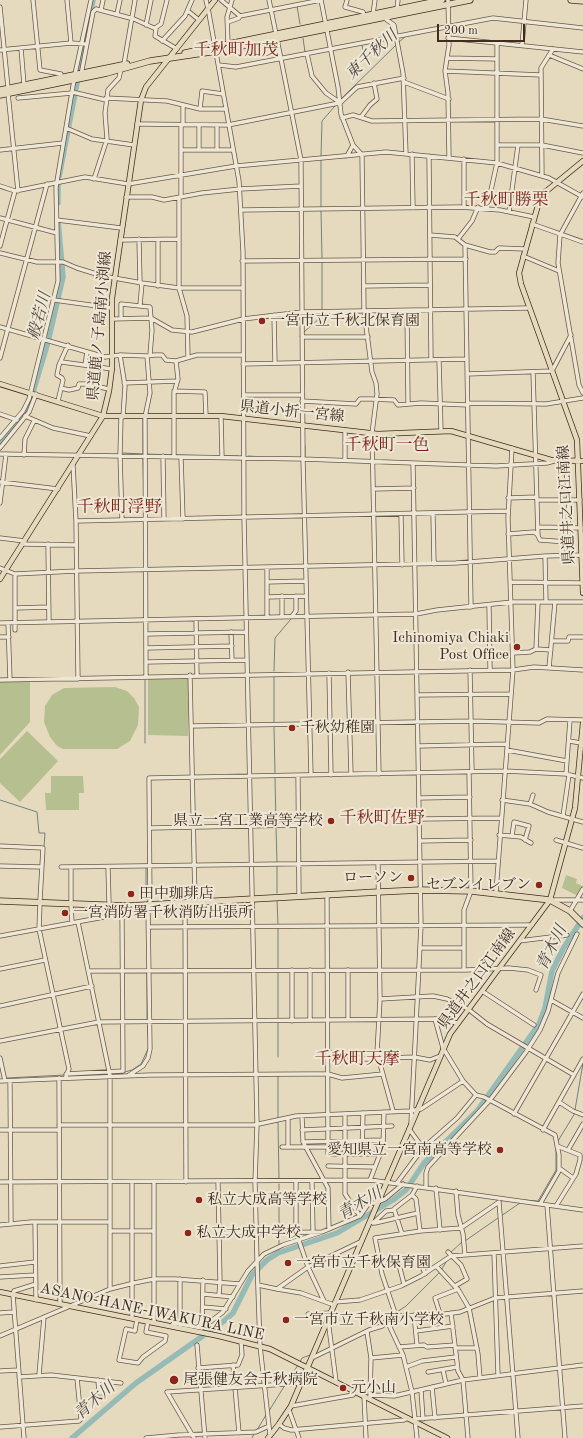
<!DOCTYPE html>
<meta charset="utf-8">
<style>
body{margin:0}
#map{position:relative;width:583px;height:1438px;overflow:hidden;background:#e5dabe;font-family:"Old Standard TT",serif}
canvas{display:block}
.scale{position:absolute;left:437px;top:24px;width:88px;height:18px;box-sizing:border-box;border:2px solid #412c20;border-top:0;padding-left:5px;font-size:12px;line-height:14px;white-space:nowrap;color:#412c20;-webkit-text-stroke:3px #eee7d5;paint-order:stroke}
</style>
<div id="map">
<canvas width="583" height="1438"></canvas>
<div class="scale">200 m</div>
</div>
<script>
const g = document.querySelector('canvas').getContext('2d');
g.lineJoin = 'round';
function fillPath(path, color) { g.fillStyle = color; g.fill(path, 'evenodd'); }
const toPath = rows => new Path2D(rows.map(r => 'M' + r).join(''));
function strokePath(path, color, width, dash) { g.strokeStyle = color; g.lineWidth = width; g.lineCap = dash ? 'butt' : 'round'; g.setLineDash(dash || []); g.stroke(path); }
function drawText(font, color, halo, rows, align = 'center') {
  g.font = font + ' "Old Standard TT","Noto Serif JP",serif'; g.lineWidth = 4; g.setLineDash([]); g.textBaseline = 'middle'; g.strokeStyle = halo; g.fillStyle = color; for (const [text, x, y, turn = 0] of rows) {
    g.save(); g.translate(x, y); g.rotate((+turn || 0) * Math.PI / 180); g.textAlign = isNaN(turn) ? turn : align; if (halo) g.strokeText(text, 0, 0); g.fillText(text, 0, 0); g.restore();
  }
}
const green = toPath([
 [189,678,188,736,148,735,148,679],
 [30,681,30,722,0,755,0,682],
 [115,687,127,691,134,698,139,707,138,725,130,741,117,749,63,749,57,746,50,737,44,722,45,706,52,695,64,688],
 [27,731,58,761,20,802,0,783,0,759],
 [51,776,83,776,84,793,79,793,79,810,46,810,45,793,51,793],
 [566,875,577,879,576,883,583,886,578,896,562,888]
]);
const stream = toPath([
 [297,6,300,24],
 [303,38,305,52],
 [399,42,406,36],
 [362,45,364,55],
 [319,88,324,93],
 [341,99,396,45],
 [321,156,322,121,335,106],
 [321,160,321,207],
 [321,210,322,259],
 [322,262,322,309],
 [304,332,321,317,322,313],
 [305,446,305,457],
 [123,453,143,454,143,420],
 [147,454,171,455],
 [176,455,220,456],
 [224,456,238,456],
 [248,456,264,457],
 [143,458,144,506],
 [274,671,275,638,291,619],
 [274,676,274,723],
 [274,726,275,774],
 [145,743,145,680],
 [275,778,276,824],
 [0,800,37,812,39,833,45,833,44,847],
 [276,827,277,862],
 [277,865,277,893],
 [146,868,146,899],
 [277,900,278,924],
 [278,928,278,968],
 [147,972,147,1019],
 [278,972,278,1019],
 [278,1022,278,1057],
 [148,1023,148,1036],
 [125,1072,132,1070,141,1064,148,1049],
 [278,1076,278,1118],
 [7,1078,64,1075],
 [575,1110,583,1063],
 [278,1122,279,1178],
 [558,1141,575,1113],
 [279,1184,279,1231],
 [524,1200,538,1201,556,1170,556,1147],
 [501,1216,520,1203],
 [279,1234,279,1245],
 [465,1241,498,1218],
 [451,1252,462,1242],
 [278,1253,279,1248],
 [442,1269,447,1260],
 [374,1327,406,1306,440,1272],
 [334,1345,340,1342],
 [321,1352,331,1347],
 [300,1362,302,1358,310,1355],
 [287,1382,298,1365],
 [269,1411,285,1385],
 [257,1430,266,1415],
 [252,1438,254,1434]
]);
const river = toPath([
 [59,177,93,0],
 [58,203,58,183],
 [0,444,27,412,48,342,63,277,58,220],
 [72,1438,136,1383,224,1321,233,1313,252,1275,267,1260,278,1253,337,1233,393,1200,406,1190,424,1163,477,1111,539,1024,545,1008,552,971,563,949,583,918]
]);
const minor = toPath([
 [33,0,40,70,61,74],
 [67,0,71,43],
 [206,0,208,9],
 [221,0,240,16,321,0],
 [269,0,276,34],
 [321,0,338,87,341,114,353,145,362,155,364,311,372,372,376,383,377,394,372,433,379,774],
 [347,0,345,7,363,12,364,16],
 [448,0,449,45,445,71,448,93,449,158],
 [0,7,8,88],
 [208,8,239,181,243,252,244,517,257,1124,255,1182,257,1261,260,1346,270,1435],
 [397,9,398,0],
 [101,10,103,0],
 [188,11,199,20],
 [117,14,120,0],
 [373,14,375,0],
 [383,17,394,25,403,73,406,154],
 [228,22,239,18,240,16],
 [146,25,151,0],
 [155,28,161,24,167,0],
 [448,38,583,52],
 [277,39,301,160,303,459,311,775],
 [162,41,185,16,192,0],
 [228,44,227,17,232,0],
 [522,45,526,0],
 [21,48,24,85],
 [0,50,71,43,86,44],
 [307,54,312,76,326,93,339,102],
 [549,55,583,69],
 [447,58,497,59],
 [124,64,135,0],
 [219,65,236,67,493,18,583,28],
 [445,71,541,75],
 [75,74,91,0],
 [81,75,93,12,96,9,134,19,156,29,155,36,177,49],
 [404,82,449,99],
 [72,92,106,100],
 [8,93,18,191],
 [18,98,72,93],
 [106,98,167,101,200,109,225,109],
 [339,104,357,87,404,78],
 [200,109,202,91,223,94],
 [361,117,370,105,377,99,374,83],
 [342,118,353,115,372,121,541,119,583,126],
 [137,124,228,125,339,103],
 [181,125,181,197],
 [183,125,183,106],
 [199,125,199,150],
 [217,125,217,150],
 [66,128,92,139,134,145],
 [497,145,542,145,583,153],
 [0,150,63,143],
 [181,150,233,150],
 [412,154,413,208],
 [347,156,353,145],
 [429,156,431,360],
 [542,176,541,68,553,49],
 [94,179,107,139,105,113,108,90,119,78,121,69],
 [0,186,15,191,85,177,128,184,236,166,386,152,497,163,549,178,583,197],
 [583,193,560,235,558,263,579,385,583,393],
 [126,197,152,197,164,200,202,193,240,189,301,186],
 [179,198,179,288,187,316,188,357],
 [464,207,464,159],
 [487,208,497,163,497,43],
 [241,210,460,207,500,210,534,217],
 [509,212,518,145],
 [0,218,57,233],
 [57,220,121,228],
 [532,224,583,242],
 [430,235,455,237,465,245,490,252,495,252,499,248,525,249],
 [139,239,140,283],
 [458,239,472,221,478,207],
 [120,240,179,239],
 [158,240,158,286],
 [465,245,471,607],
 [0,246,15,191],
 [0,253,37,262,63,262,77,268,103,276,142,283,179,288,243,288],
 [523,256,559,271],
 [242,261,466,259],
 [364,286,430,285],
 [54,300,112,308],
 [140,305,142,283],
 [407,311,408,404],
 [274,315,275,363],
 [121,318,121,304,150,307,152,330,150,355],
 [112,319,151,318,172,330,192,332,243,319,302,312,529,308],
 [0,327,105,357,121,355,147,356,155,355,162,355,166,360,176,361,197,355,243,355],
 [302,337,368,337],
 [120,355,125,386,123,417],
 [0,358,47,184],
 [439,360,441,431],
 [62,362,112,369],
 [243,364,467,359],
 [85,365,87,352],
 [533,372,538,536,540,540,567,542],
 [467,374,552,371,571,335],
 [124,383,177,381],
 [61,388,69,390,78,388,79,384,86,384,109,389],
 [174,391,205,392,206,416],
 [244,395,302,395],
 [58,401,63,380,62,378,57,375,59,365,68,345],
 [302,401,356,404,360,399,371,399,394,400,398,405,421,403,468,405],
 [468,403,546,404,583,398],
 [0,414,17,420],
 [25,416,53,428,91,436],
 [221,416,222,457],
 [121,417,120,455,122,520],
 [0,438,23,411,29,399,58,281,56,187,74,80],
 [0,448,29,412,36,394],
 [0,454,303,459,496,466,547,463,554,461],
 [24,455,25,439,34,421],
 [163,456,164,519],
 [174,456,174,393,178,379,176,361],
 [181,457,183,519],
 [345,460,345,430],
 [565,460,569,500,567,556],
 [73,465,76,521,78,679],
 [0,482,58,489],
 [374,489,414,488],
 [508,498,536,497],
 [537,500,580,500],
 [0,503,6,454],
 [401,514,402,565],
 [433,514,434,564],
 [76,521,508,511],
 [539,527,581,528],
 [508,534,534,532,538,535],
 [0,538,25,541],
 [23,544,76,545],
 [48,544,49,622],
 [545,556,546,602],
 [267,567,267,617],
 [0,568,15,574,76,571,456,563,545,556,583,555],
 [15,574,15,630],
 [267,582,305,581],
 [511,582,583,583],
 [282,596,282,617],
 [267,597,305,596],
 [489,605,490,669],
 [15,608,49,607],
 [292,616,296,611,296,596],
 [196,619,197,676],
 [0,623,416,614,437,610,512,602,583,602],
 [8,623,10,680],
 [231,632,232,660],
 [146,634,246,632],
 [0,637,9,637],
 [552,641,568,641,569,637,583,637],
 [146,648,232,646],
 [536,649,538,602],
 [513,653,530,652,536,649,551,650],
 [147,662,246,660],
 [549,668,555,602],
 [470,670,472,772],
 [348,672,351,774],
 [329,673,331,775],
 [190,675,195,900],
 [146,676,145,417,150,393,147,356],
 [0,680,513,670,534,667,583,670],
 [417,695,511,694],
 [191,726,471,721,539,723,547,719,583,720],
 [569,741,581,743],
 [418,746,507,744],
 [507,750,567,761],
 [566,774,570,720],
 [298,776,299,896],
 [420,798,470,797],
 [502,800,530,804,548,812,583,822],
 [530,804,533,795],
 [563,816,569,775],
 [420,819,501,818],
 [150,828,299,825],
 [499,835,521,837,531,843],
 [512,836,514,822,529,826,525,840],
 [556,840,583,848],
 [420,841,471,840],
 [0,846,43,848,40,900],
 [378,863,380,999,377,1053,393,1111],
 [0,866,42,867],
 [61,867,498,861],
 [71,867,71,902],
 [108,867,109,903],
 [496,892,513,670,508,518,512,448],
 [327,894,328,1154,380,1154],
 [553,900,583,900],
 [40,903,39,929,69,1069,66,1076],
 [185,903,186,1182],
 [71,904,72,923],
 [570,911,583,889],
 [109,917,109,906],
 [78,922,110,1076,110,1289],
 [148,927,532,925],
 [0,936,148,909,150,905,149,778,505,771,566,774,583,778],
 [519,941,567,935],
 [420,948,464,948],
 [0,969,45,960],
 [292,970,292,1021],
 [310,970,310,1020],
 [464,970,464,910,471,891,469,772],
 [89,971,466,970,509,968,528,970,541,975,536,990],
 [482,991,534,1025],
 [380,999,433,996,447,999,468,1009,487,1024,574,1075],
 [551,1000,583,1018],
 [0,1006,92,986],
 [435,1019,443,1048,463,1081,476,1095,484,1097,555,1135,559,1155,559,1171,540,1204],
 [348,1020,348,970],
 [0,1041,99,1022,437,1019,457,1023],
 [328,1052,365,1059,414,1057,430,1060,440,1056],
 [0,1058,5,1081],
 [66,1074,123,1071,122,915],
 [129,1075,143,1066,148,1058,150,1049,148,909],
 [59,1078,60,1304],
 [0,1081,150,1075,308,1074,328,1074,342,1078,383,1074],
 [10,1081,11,1223],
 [559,1102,573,1111,583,1115],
 [514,1114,583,994],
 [345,1115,345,1194,360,1216],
 [302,1116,303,1142,328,1188,329,1229],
 [288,1118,288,1147],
 [411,1123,421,926,413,463],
 [59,1125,254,1125,296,1116,410,1111,421,1109,463,1081],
 [409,1129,423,1148],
 [0,1130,59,1130],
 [302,1130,392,1126],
 [543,1130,583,1059],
 [303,1142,383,1140],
 [282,1147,328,1147],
 [568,1150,583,1124],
 [362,1154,363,1113],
 [328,1166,375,1167],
 [559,1168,573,1178],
 [370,1180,383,1146,384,1112],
 [0,1182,370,1180,583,1210],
 [154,1182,154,1323],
 [218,1182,220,1282,219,1295],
 [296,1182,296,1232,308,1267,324,1301],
 [312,1182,313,1232],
 [397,1183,423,1148,457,1118,476,1095],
 [426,1187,426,1173,428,1167,490,1100,526,1052,540,1030,548,1011,558,973,577,934],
 [436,1188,440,1230],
 [456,1191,458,1215,463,1234,465,1255],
 [412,1195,417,1186],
 [350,1202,369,1203],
 [499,1202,518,1438],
 [547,1205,565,1438],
 [556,1206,576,1174,580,1160,580,1155,557,1146],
 [35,1222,36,1300],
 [370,1222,375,1223,418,1213],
 [373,1223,386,1211,394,1210],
 [0,1225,31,1222,110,1222],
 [111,1231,154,1231],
 [220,1233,322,1232,360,1216,369,1203,376,1203,385,1199,403,1184],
 [402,1234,394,1209,412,1195,416,1199,420,1231],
 [448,1252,461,1265,467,1279,455,1286],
 [494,1253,498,1375],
 [419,1258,425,1274],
 [380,1263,398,1261,404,1284],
 [0,1266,35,1262],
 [437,1267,459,1291,469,1308,478,1354,480,1378],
 [0,1277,35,1275],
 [258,1285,277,1289,308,1267,362,1241],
 [277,1289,301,1293,334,1305],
 [203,1294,233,1297],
 [335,1302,360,1300,401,1286,421,1276,451,1256,583,1246],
 [203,1307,226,1309],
 [0,1313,13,1312],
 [451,1313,457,1362,458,1371,463,1380,468,1438],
 [308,1314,331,1313],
 [440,1314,435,1298,458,1289],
 [414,1315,417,1345],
 [396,1316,445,1314,460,1312,495,1298,583,1291],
 [132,1318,132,1182],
 [137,1319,135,1331,126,1329,119,1360,138,1363,143,1357,165,1341,166,1336,146,1332,148,1321],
 [328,1320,336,1381],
 [388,1323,403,1355,412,1392,417,1438],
 [180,1325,180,1279],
 [171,1326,174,1323,202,1328,223,1312,248,1271,264,1254,283,1245,319,1233],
 [202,1328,203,1280],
 [416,1331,453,1326],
 [367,1332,371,1358],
 [0,1336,110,1289,134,1283,154,1279,175,1279,240,1284],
 [197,1345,205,1438],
 [399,1347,424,1345,427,1347,455,1345],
 [455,1348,477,1348],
 [312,1358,369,1330,382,1326,396,1316,382,1274,375,1238,420,1231,461,1228,499,1202],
 [233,1365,239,1433],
 [406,1367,422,1361,456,1357],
 [198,1368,238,1365,242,1355,241,1341],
 [443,1370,446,1384],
 [0,1371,18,1370],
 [428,1372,457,1367],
 [39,1375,44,1317],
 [19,1377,51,1375,121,1383],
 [98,1380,99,1393,102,1393,110,1386,110,1382],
 [432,1387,435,1418],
 [421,1390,423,1419],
 [364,1396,366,1438],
 [370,1397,371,1358,403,1355],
 [368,1398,372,1395,394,1396,463,1380,583,1365],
 [291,1406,353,1395,355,1392],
 [289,1410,299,1438],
 [415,1419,583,1406],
 [279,1424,284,1428,291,1430,404,1420,408,1418],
 [0,1427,79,1421,81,1419,77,1378],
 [24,1438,13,1295,14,1291,36,1284],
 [146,1438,179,1435,256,1432,269,1426],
 [194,1438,167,1392,301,1383]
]);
const major = toPath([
 [583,161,544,193,540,198,519,273,521,284,577,440,583,593],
 [0,384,103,416,221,416,378,434,451,431,551,460,583,461],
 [0,579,103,416,109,391,112,368,112,298,141,100,146,87,215,0],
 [0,1292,219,1336,270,1349,447,1438],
 [268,1438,279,1424,291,1406,450,1034,550,900,575,808,583,723]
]);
const highway = toPath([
 [571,0,583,1],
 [185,53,442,0],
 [0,90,127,64],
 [0,95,107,73,150,61,217,51,470,0],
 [0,901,128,906,378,892,420,890,471,891,550,900,570,911,583,924]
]);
const markers = [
 [262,321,4,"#8f2418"],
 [517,647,4,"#8f2418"],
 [292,728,4,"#8f2418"],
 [331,821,4,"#8f2418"],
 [411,878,4,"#8f2418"],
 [539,885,4,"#8f2418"],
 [131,894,4,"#8f2418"],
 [65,913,4,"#8f2418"],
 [500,1150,4,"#8f2418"],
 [199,1200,4,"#8f2418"],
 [188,1233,4,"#8f2418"],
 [288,1263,4,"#8f2418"],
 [286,1320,4,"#8f2418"],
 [174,1380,5,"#8f2418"],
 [343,1388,4,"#8f2418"]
];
const poiNames = [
 ["一宮市立千秋北保育園",270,321],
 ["Ichinomiya Chiaki",509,638,"right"],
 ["Post Office",509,655,"right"],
 ["千秋幼稚園",300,728],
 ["県立一宮工業高等学校",323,821,"right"],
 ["ローソン",403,878,"right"],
 ["セブンイレブン",531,885,"right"],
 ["田中珈琲店",139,894],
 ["一宮消防署千秋消防出張所",73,913],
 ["愛知県立一宮南高等学校",492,1150,"right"],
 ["私立大成高等学校",207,1200],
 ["私立大成中学校",196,1233],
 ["一宮市立千秋保育園",296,1263],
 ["一宮市立千秋南小学校",294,1320],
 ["尾張健友会千秋病院",183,1380],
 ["元小山",351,1388]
];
const streetNames = [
 ["県道鹿ノ子島南小渕線",100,326,-85],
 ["県道小折一宮線",292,412,6],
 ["県道井之口江南線",567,505,-93],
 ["県道井之口江南線",477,979,-54],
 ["ASANO-HANE-IWAKURA LINE",152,1312,12]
];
const waterNames = [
 ["東千秋川",372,55,-43],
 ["般若川",40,316,-75],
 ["青木川",552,948,-64],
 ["青木川",360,1204,-30],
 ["青木川",95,1401,-41]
];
const quarterNames = [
 ["千秋町加茂",236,51],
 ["千秋町勝栗",506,201],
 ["千秋町一色",387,446],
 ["千秋町浮野",119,508],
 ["千秋町佐野",382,819],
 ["千秋町天摩",357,1060]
];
fillPath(green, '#b6bf90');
strokePath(stream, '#748179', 1);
strokePath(river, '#96bab5', 5.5);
strokePath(minor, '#6a5848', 5);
strokePath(major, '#412c20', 6);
strokePath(highway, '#412c20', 7);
strokePath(minor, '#eee7d5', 3.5);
strokePath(major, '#e5dabe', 4.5);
strokePath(highway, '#e5dabe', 5.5);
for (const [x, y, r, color] of markers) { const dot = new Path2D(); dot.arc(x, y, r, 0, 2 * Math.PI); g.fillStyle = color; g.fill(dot); strokePath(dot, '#eee7d5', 1.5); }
drawText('15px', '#412c20', '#eee7d5', poiNames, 'left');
drawText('15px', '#412c20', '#eee7d5', streetNames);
drawText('italic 16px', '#52483e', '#eee7d5', waterNames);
drawText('17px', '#7a1f14', '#eee7d5', quarterNames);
</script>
